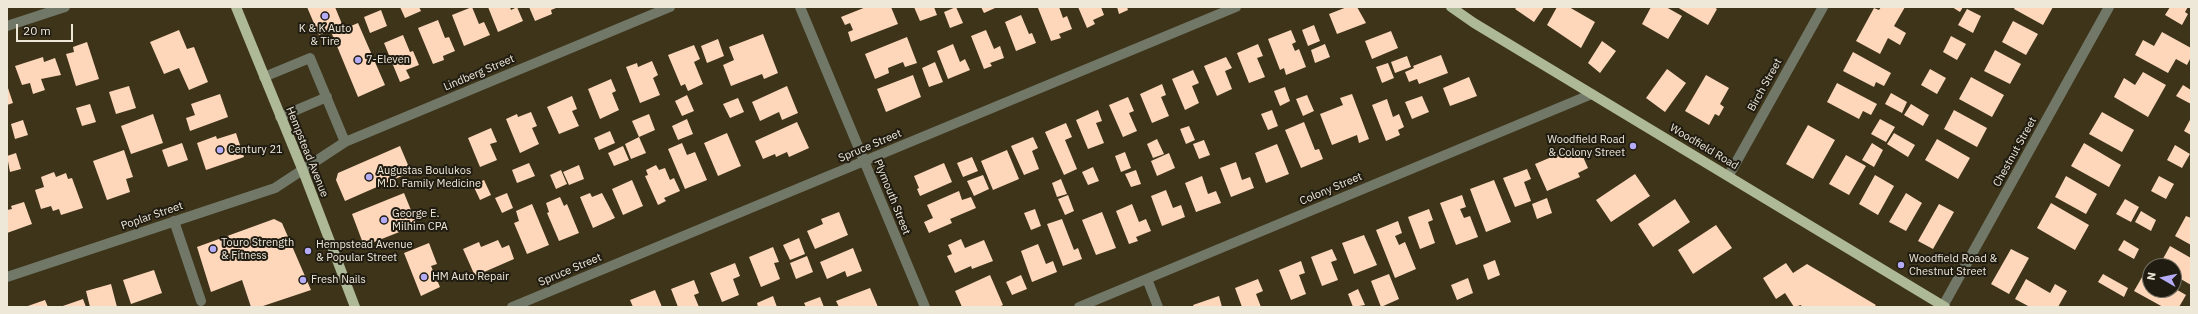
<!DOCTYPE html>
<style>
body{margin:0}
#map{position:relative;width:2198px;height:314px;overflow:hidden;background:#3d341a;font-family:"IBM Plex Sans",sans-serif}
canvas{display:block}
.frame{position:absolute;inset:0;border:8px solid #eee8d9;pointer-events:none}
.north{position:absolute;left:2142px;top:258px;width:40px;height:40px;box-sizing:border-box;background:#201c11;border:1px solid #726e61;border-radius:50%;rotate:279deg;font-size:11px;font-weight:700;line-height:16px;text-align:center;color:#eee8d9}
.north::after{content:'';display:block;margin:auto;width:14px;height:18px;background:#b5acf8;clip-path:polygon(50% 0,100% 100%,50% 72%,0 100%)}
.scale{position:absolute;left:16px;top:24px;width:57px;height:18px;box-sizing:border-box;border:2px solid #eee8d9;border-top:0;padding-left:5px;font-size:12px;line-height:14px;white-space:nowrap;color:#eee8d9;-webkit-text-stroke:3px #201c11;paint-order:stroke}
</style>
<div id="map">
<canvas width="2198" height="314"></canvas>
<div class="frame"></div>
<div class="north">N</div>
<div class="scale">20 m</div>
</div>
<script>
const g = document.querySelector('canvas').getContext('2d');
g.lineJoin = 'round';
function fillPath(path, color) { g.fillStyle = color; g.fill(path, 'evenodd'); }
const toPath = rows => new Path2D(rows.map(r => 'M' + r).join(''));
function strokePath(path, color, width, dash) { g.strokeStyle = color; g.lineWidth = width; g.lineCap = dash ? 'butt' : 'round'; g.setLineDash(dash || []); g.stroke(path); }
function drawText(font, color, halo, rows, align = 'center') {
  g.font = font + ' "IBM Plex Sans",sans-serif'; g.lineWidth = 4; g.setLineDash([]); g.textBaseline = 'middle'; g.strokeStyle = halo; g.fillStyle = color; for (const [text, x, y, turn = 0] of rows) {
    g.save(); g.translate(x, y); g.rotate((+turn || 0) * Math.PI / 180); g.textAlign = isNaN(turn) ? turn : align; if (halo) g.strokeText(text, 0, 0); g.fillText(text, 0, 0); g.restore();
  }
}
const building = toPath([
 [307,7,335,7,342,24,319,35],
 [400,7,419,7,421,11,405,18],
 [472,7,479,24,484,22,490,35,464,46,452,15],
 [488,7,510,7,511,10,517,7,523,21,498,32],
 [529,7,556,7,556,8,551,10,552,14,535,21],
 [866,7,891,7,898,24,851,42,848,32,853,30,850,23,845,25,841,17],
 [914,7,934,7,937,15,920,21],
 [956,7,963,23,950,28,944,12],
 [981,7,994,7,995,8,984,13],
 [1041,7,1059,7,1063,18,1067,16,1072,29,1059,34,1061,38,1051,41,1038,8],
 [1078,7,1101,7,1104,15,1093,20,1095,24,1087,28],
 [1117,7,1127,7,1128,10,1119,14],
 [1347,7,1357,7,1366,23,1337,34,1329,14],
 [1517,7,1544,7,1534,22,1515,9],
 [1557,7,1569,7,1595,22,1581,48,1547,25],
 [1651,7,1666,7,1682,16,1668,39,1642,24],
 [1677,7,1714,7,1717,9,1708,25],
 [1881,7,1905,7,1894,26,1906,33,1900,45,1888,38,1880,54,1856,41,1874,8,1879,10],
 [1952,7,1963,7,1960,12],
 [2015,7,2053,7,2043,25,2014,9],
 [2170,7,2188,7,2185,12,2188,14,2182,25,2165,15],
 [1967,9,1981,16,1973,33,1958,25],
 [381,10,387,26,370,33,364,17],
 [1021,15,1029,34,1032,33,1036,43,1016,51,1005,22],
 [438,20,445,38,449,37,455,51,443,56,444,60,433,64,418,28],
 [2013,21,2038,34,2026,55,2002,42],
 [358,23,385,85,358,97,332,34],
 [1314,25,1320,41,1308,46,1302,30],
 [179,30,187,49,194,47,208,82,189,90,179,68,164,74,150,42],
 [986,30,994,49,1000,46,1004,58,990,63,992,66,984,69,971,36],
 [1291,30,1296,42,1292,44,1295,51,1299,49,1306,67,1286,75,1284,68,1280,70,1268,39],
 [1391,31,1398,48,1372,59,1365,41],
 [2162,32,2191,48,2191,57,2187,65,2176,59,2168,73,2135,55,2143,40,2154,46],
 [763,34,778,73,764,79,762,74,731,86,723,65,734,60,729,47],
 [403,35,410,52,413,51,419,65,406,70,410,78,400,82,384,43],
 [1951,36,1966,44,1957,60,1943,52],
 [907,37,917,63,905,67,903,62,888,68,889,73,875,79,865,54],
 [718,39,724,56,707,63,701,46],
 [1602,41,1616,51,1600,73,1588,63],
 [87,42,99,79,76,86,66,54,74,52,73,47],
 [953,44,960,62,965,59,970,70,948,79,937,51],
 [1258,44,1263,56,1257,58,1265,77,1249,83,1237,53],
 [1325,44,1330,57,1315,63,1311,50],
 [694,45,700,59,694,62,703,84,688,91,685,84,681,86,668,55],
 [1995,50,2021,64,2010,84,1984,71],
 [1853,52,1891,73,1884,86,1876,82,1874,87,1843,71],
 [1441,55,1448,73,1419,84,1417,79,1409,82,1405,72,1414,68,1413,66],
 [1407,56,1411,67,1395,73,1391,62],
 [43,57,44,62,55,58,61,75,41,79,45,90,33,94,30,83,22,85,15,66],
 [1226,57,1232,68,1225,71,1232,89,1217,96,1204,66],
 [652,61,658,75,653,78,660,95,640,103,626,67,637,63,638,67],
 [935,62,943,82,929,87,922,68],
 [1388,63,1394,78,1382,83,1376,67],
 [1667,69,1686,83,1665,112,1646,98],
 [1930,69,1946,78,1937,94,1921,85],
 [1193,70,1199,83,1192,86,1199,103,1185,110,1172,79],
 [2143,72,2166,85,2148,117,2114,97,2124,78,2135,85],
 [913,75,921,97,886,112,877,89],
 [1706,75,1729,88,1720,104,1724,107,1719,116,1715,114,1709,125,1685,111],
 [1469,77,1477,96,1450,106,1443,88],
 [1971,77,2004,95,1992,117,1959,99],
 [611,79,616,91,612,93,619,110,600,119,588,89],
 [1837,83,1877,104,1871,115,1863,111,1859,119,1827,102],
 [1162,84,1166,95,1161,97,1169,116,1152,123,1140,94],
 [7,85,13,103,7,105],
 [2183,85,2191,90,2191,104,2176,96],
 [129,86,136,108,116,114,109,92],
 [787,86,798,113,782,120,779,112,760,121,752,102],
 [1285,87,1290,101,1280,106,1274,91],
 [1891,93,1907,102,1902,113,1885,104],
 [220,94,228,117,190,131,186,118,195,115,191,104],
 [1352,94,1369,139,1359,143,1357,135,1332,145,1320,114,1343,105,1340,98],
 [687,95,694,111,682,116,675,101],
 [1307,95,1314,111,1303,116,1296,99],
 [572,96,577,109,572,111,579,126,559,134,547,107],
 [1422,96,1429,112,1412,119,1405,102],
 [1128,97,1134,111,1129,113,1137,131,1123,137,1109,105],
 [738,98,744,112,730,118,723,104],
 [1387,99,1393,117,1399,114,1404,127,1398,130,1400,135,1386,141,1372,105],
 [90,104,96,122,82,126,76,108],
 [1911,104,1929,115,1923,126,1904,115],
 [1098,110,1102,121,1096,123,1104,143,1088,149,1076,120],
 [1272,110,1278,126,1268,130,1261,114],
 [1954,110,1987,128,1977,147,1944,129],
 [531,112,537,126,532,128,539,144,520,153,506,119,517,114,518,117],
 [2102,112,2134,130,2122,152,2089,134],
 [153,114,163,143,131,154,121,126],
 [649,114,655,130,639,137,632,121],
 [2191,118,2191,135,2184,131],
 [687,119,693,134,678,140,672,126],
 [1880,119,1895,127,1886,142,1871,134],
 [23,120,28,135,15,139,11,124],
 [797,122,809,148,789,157,787,152,776,157,775,154,763,159,755,141],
 [1304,122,1315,150,1319,149,1323,159,1301,168,1285,130],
 [1066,123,1072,137,1065,140,1077,169,1064,175,1045,132],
 [1808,125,1835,140,1813,179,1786,164],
 [1189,126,1195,140,1186,144,1180,129],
 [491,128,497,142,490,144,497,160,480,167,468,138],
 [610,131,615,143,599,150,594,138],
 [236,133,244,157,206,170,197,143,216,136,217,139],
 [727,133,741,166,718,176,704,143],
 [1894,133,1915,145,1908,157,1887,144],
 [639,137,646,153,631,159,625,144],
 [1033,137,1038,148,1032,151,1039,169,1024,175,1011,146],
 [1157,139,1164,154,1153,158,1147,144],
 [1937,139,1970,158,1958,179,1925,160],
 [1204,140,1210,155,1199,159,1193,144],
 [182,143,188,160,168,167,162,150],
 [682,143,687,155,695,152,707,180,685,189,668,149],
 [1872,143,1883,150,1874,167,1862,160],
 [2084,143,2121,165,2109,187,2071,166],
 [1277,144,1289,174,1266,183,1255,153],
 [2175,145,2190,154,2182,168,2167,160],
 [400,146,411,172,345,201,336,180,338,173],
 [623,146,629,160,614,166,608,153],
 [124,150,133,177,126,179,130,192,107,200,93,161],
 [1007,150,1019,179,993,190,981,161],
 [1568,150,1570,154,1580,150,1588,168,1578,173,1580,177,1547,191,1535,164],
 [1125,152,1131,168,1121,172,1115,156],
 [16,153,21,169,10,172,7,156],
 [1169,153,1175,168,1157,176,1151,161],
 [1846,155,1866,166,1849,195,1829,184],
 [972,157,978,171,963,177,957,163],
 [1236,162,1242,180,1250,177,1254,188,1231,197,1220,168],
 [529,163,535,176,517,183,512,170],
 [944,163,952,182,920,196,917,189,919,188,914,176],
 [579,165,584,179,569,185,563,172],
 [656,165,659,170,665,168,670,180,674,178,680,191,664,198,666,201,658,205,645,176,648,175,646,170],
 [1093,167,1099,181,1088,185,1082,172],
 [1527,169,1531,179,1524,182,1531,201,1515,207,1503,178],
 [561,170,567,184,556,189,550,175],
 [1136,170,1141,184,1131,187,1125,174],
 [54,172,56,177,66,173,68,179,72,178,83,208,61,215,59,209,53,211,51,206,41,209,35,190,44,187,41,177],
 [1635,174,1650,196,1611,222,1596,200],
 [983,175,989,189,974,196,967,181],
 [1875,175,1894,186,1878,215,1859,204],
 [1202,176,1208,194,1216,191,1221,203,1196,212,1185,183],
 [2066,176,2097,194,2086,214,2055,197],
 [2159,176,2174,184,2166,199,2151,191],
 [1061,179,1067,194,1057,197,1052,183],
 [484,180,491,195,480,200,473,185],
 [632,180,643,206,623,215,612,189],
 [1494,180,1511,222,1486,232,1470,189],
 [1166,190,1173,208,1181,205,1185,217,1162,226,1151,196],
 [959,191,962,200,971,197,976,208,950,219,952,223,929,233,924,222,933,218,927,205],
 [404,193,417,225,364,246,352,214],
 [507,193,513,208,502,213,495,198],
 [590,193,592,197,602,193,615,218,593,228,580,197],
 [1906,193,1922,203,1906,231,1889,222],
 [1068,195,1074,211,1065,215,1058,199],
 [1462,195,1466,207,1460,209,1464,218,1470,216,1478,237,1456,245,1440,203],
 [560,197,564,206,567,204,579,233,559,241,547,213,549,212,546,203],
 [1547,198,1552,213,1537,219,1532,204],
 [1675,199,1690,222,1653,247,1638,224],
 [2125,199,2139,207,2131,222,2116,214],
 [24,202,32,224,7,233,7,210,12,209,11,206],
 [2051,203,2089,225,2075,250,2037,228],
 [532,204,549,245,527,254,514,223,519,221,516,211],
 [1132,204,1139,222,1146,219,1151,231,1136,237,1138,241,1129,244,1116,211],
 [1939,204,1954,212,1933,249,1918,241],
 [1035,209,1041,226,1031,230,1024,213],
 [1429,209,1433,220,1428,222,1435,243,1420,249,1408,217],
 [2141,211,2156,220,2151,231,2135,222],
 [839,212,848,235,815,249,807,231,823,224,821,219],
 [1102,212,1116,248,1096,255,1082,220],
 [2186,216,2191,218,2191,245,2175,236],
 [274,219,282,223,311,290,260,307,251,307,242,280,211,292,197,247],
 [1062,219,1074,250,1078,248,1082,259,1063,266,1047,224],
 [1398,221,1402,233,1395,236,1399,245,1405,242,1416,269,1395,278,1376,230],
 [1716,225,1732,248,1693,274,1678,250],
 [1364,235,1377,265,1354,274,1342,243],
 [799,238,805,254,790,260,783,245],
 [961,239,965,248,984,240,993,261,972,269,971,266,955,273,947,256,952,254,948,245],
 [498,240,502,248,509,245,514,259,475,276,463,249,479,242,481,247],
 [2124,240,2139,249,2134,259,2118,250],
 [429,243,437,264,431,266,440,287,421,296,404,253],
 [1038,244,1046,264,1053,261,1057,272,1032,282,1021,251],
 [2170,246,2191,258,2191,285,2174,275,2174,266,2159,266],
 [773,247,779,262,774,263,780,279,761,287,749,257],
 [853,248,862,271,847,277,845,271,827,279,820,262],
 [1332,249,1337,260,1331,262,1338,280,1322,286,1311,257],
 [2011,249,2029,258,2009,294,1991,284],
 [807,256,813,272,796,279,790,263],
 [1495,260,1500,275,1488,280,1483,265],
 [1301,261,1305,273,1299,275,1306,294,1291,300,1279,270],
 [735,263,740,276,733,279,739,295,722,302,710,273],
 [1786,263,1793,273,1807,264,1876,305,1874,307,1802,307,1801,305,1794,307,1785,293,1776,299,1763,278],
 [154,270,162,293,131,304,123,280],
 [2145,272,2150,275,2150,290,2174,290,2174,288,2186,295,2179,307,2163,307,2134,291],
 [1389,274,1399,299,1381,307,1371,281],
 [2103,274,2128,288,2124,297,2098,282],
 [990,275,1003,305,999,307,962,307,955,291],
 [1021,275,1027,289,1012,295,1006,282],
 [1468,278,1473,293,1457,300,1451,285],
 [1258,279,1263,291,1256,294,1261,307,1242,307,1235,288],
 [2026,279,2050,293,2055,284,2067,291,2058,307,2030,307,2015,299],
 [694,280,699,293,694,295,699,307,678,307,671,289],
 [111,284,117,307,90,307,86,291],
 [870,288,878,307,839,307,836,301],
 [1358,289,1365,305,1353,307,1348,294],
 [655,290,662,307,633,307,630,300],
 [773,296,777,307,758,307,757,303],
 [1219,296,1222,307,1194,307,1193,305],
 [820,297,824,307,806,307,804,303],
 [83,299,86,307,60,307],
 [45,300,48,307,25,307]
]);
const minor = toPath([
 [800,7,925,307],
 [7,26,65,7],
 [264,77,310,58,345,142],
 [280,117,327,97],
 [1729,175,1823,7],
 [174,221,201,301],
 [7,277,275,188,345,142,670,7],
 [1147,279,1158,307],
 [512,307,1236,7],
 [1079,307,1592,94],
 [1941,307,1943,306,2109,7]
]);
const major = toPath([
 [236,7,303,171,355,307],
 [1451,7,1474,23,1945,307]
]);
const markers = [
 [325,16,4,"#b5acf8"],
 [358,60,4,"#b5acf8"],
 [1633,146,4,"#b5acf8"],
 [220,150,4,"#b5acf8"],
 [369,177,4,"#b5acf8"],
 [384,220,4,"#b5acf8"],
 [213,249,4,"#b5acf8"],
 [308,251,4,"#b5acf8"],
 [1901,265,4,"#b5acf8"],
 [424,277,4,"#b5acf8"],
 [303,280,4,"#b5acf8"]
];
const poiNames = [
 ["K & K Auto",325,29,"center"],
 ["& Tire",325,42,"center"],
 ["7-Eleven",366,60],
 ["Woodfield Road",1625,140,"right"],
 ["& Colony Street",1625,153,"right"],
 ["Century 21",228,150],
 ["Augustas Boulukos",377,171],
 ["M.D. Family Medicine",377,184],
 ["George E.",392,214],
 ["Milhim CPA",392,227],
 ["Touro Strength",221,243],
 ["& Fitness",221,256],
 ["Hempstead Avenue",316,245],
 ["& Popular Street",316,258],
 ["Woodfield Road &",1909,259],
 ["Chestnut Street",1909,272],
 ["HM Auto Repair",432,277],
 ["Fresh Nails",311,280]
];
const streetNames = [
 ["Lindberg Street",479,73,-23],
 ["Birch Street",1765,85,-61],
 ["Spruce Street",870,146,-23],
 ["Woodfield Road",1704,147,31],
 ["Hempstead Avenue",307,152,68],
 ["Chestnut Street",2015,152,-61],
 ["Colony Street",1331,189,-23],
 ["Plymouth Street",892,197,68],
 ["Poplar Street",152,216,-19],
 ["Spruce Street",570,270,-23]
];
fillPath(building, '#fed7bb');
strokePath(minor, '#727867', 10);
strokePath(major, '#aeb997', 10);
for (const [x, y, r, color] of markers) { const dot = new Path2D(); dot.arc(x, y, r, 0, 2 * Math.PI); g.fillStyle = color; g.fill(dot); strokePath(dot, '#201c11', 1.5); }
drawText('11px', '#eee8d9', '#201c11', poiNames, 'left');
drawText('11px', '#eee8d9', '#201c11', streetNames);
</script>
